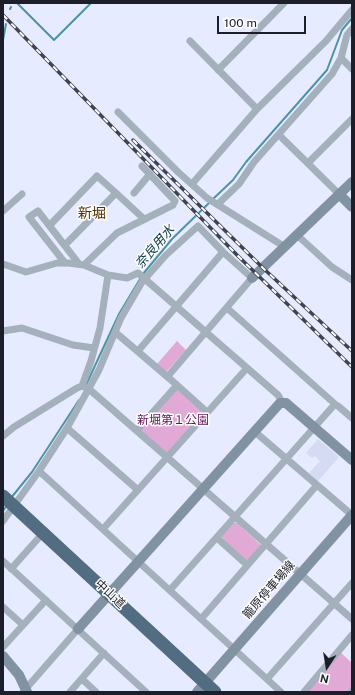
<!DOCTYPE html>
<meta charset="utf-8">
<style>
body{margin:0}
#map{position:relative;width:355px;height:695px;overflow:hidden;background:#e6ebff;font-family:"Public Sans",sans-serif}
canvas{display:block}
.frame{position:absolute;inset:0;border:4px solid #1c1f2a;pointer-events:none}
.north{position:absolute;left:307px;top:647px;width:40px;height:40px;-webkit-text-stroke:3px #fff;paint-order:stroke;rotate:192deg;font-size:11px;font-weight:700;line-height:16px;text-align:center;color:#1c1f2a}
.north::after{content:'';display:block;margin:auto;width:14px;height:18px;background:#1c1f2a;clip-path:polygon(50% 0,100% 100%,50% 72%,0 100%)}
.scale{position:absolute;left:217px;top:16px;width:89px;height:18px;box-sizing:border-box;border:2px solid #1c1f2a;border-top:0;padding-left:5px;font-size:12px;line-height:14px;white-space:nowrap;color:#1c1f2a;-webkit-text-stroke:3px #fff;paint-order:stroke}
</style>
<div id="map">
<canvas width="355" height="695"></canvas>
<div class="frame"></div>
<div class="north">N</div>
<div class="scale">100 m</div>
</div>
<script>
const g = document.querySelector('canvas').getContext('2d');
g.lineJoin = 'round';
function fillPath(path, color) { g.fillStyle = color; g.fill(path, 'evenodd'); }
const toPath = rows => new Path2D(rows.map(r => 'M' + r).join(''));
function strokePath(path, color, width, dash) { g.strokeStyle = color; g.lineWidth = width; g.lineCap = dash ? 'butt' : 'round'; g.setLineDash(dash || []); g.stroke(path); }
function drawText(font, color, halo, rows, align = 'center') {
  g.font = font + ' "Public Sans","Noto Sans JP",sans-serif'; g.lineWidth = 3; g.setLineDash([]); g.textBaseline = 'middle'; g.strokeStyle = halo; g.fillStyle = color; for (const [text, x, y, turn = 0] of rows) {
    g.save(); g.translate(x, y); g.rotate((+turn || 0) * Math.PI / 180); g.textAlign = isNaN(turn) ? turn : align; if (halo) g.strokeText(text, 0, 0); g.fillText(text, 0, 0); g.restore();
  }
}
const built = toPath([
 [318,439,339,457,318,481,309,473,320,461,315,456,312,458,306,453]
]);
const green = toPath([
 [177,341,186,350,167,371,165,371,157,364],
 [178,389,202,411,202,414,169,452,166,452,142,431,141,428,175,390],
 [234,523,237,523,260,544,261,546,249,560,245,561,221,537],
 [340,652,352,663,352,687,347,692,306,692]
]);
const stream = toPath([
 [17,3,54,40,91,3],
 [10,9,11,7],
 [3,40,6,24],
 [213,199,233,180,246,162,327,70,342,30,352,18],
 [86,385,119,314,143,274,172,239,210,202],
 [11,498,32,472,79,400],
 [3,511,7,505]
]);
const street = toPath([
 [190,41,257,109],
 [341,58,352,69],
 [218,70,284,3],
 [118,112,178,172,207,198,285,247],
 [279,135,339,194],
 [308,163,352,119],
 [192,184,257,109,326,41,352,10],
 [134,193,150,174],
 [218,204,239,184,254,162,332,74,341,58,347,35,352,29],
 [3,211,22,194],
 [50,225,97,176,116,193],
 [297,235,332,267,352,280],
 [65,245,116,193,144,219],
 [65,263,29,217,38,211,79,264],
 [3,264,26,272,57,263,68,263,84,265,108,275,127,278,138,273,278,395,282,402],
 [84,265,117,233,173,205,175,201,142,166],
 [3,331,22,328,73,345,94,348],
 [115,332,177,385],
 [138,351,223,252],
 [82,386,91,361,100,328,108,275],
 [338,406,352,418],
 [67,428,138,490],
 [137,430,177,385,207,412],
 [254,431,352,515],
 [3,436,14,427,77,388,82,386,89,389,352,619],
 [39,471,281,692],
 [3,521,39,471,67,428,99,370,121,318,142,282,166,255,198,226,223,252,252,278,168,376],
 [103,529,247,368],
 [217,538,247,565],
 [3,561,146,692],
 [11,569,43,533],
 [170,590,335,404,227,308],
 [3,607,23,625],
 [201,619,317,485],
 [3,647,46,600],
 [82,679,96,692],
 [267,679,352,583],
 [23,692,78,629],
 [70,692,104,653],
 [304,692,352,635],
 [351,692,352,691]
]);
const secondary = toPath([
 [339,194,352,207],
 [252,278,352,182],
 [78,629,280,403,286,403,352,460],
 [3,656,19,675,27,692],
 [197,692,352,515]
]);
const highway = toPath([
 [3,496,215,692]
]);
const rail = toPath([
 [3,15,237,255,352,367],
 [133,140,263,268,352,351]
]);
const parkNames = [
 ["新堀第１公園",173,420]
];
const streetNames = [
 ["籠原停車場線",269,590,-49],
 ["中山道",110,594,43]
];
const waterNames = [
 ["奈良用水",155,247,-49]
];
const quarterNames = [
 ["新堀",92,214]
];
fillPath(built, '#d4dbf3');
fillPath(green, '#e1a9d5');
strokePath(stream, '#4e93a5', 2);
strokePath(street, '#a4b0bb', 7);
strokePath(secondary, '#8193a2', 10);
strokePath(highway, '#526c81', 13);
strokePath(rail, '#404350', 3.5);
strokePath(rail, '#fff', 2, [6]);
drawText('12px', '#601956', '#fff', parkNames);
drawText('12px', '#1c1f2a', '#fff', streetNames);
drawText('italic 13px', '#134049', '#fff', waterNames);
drawText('14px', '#562f00', '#fff', quarterNames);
</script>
